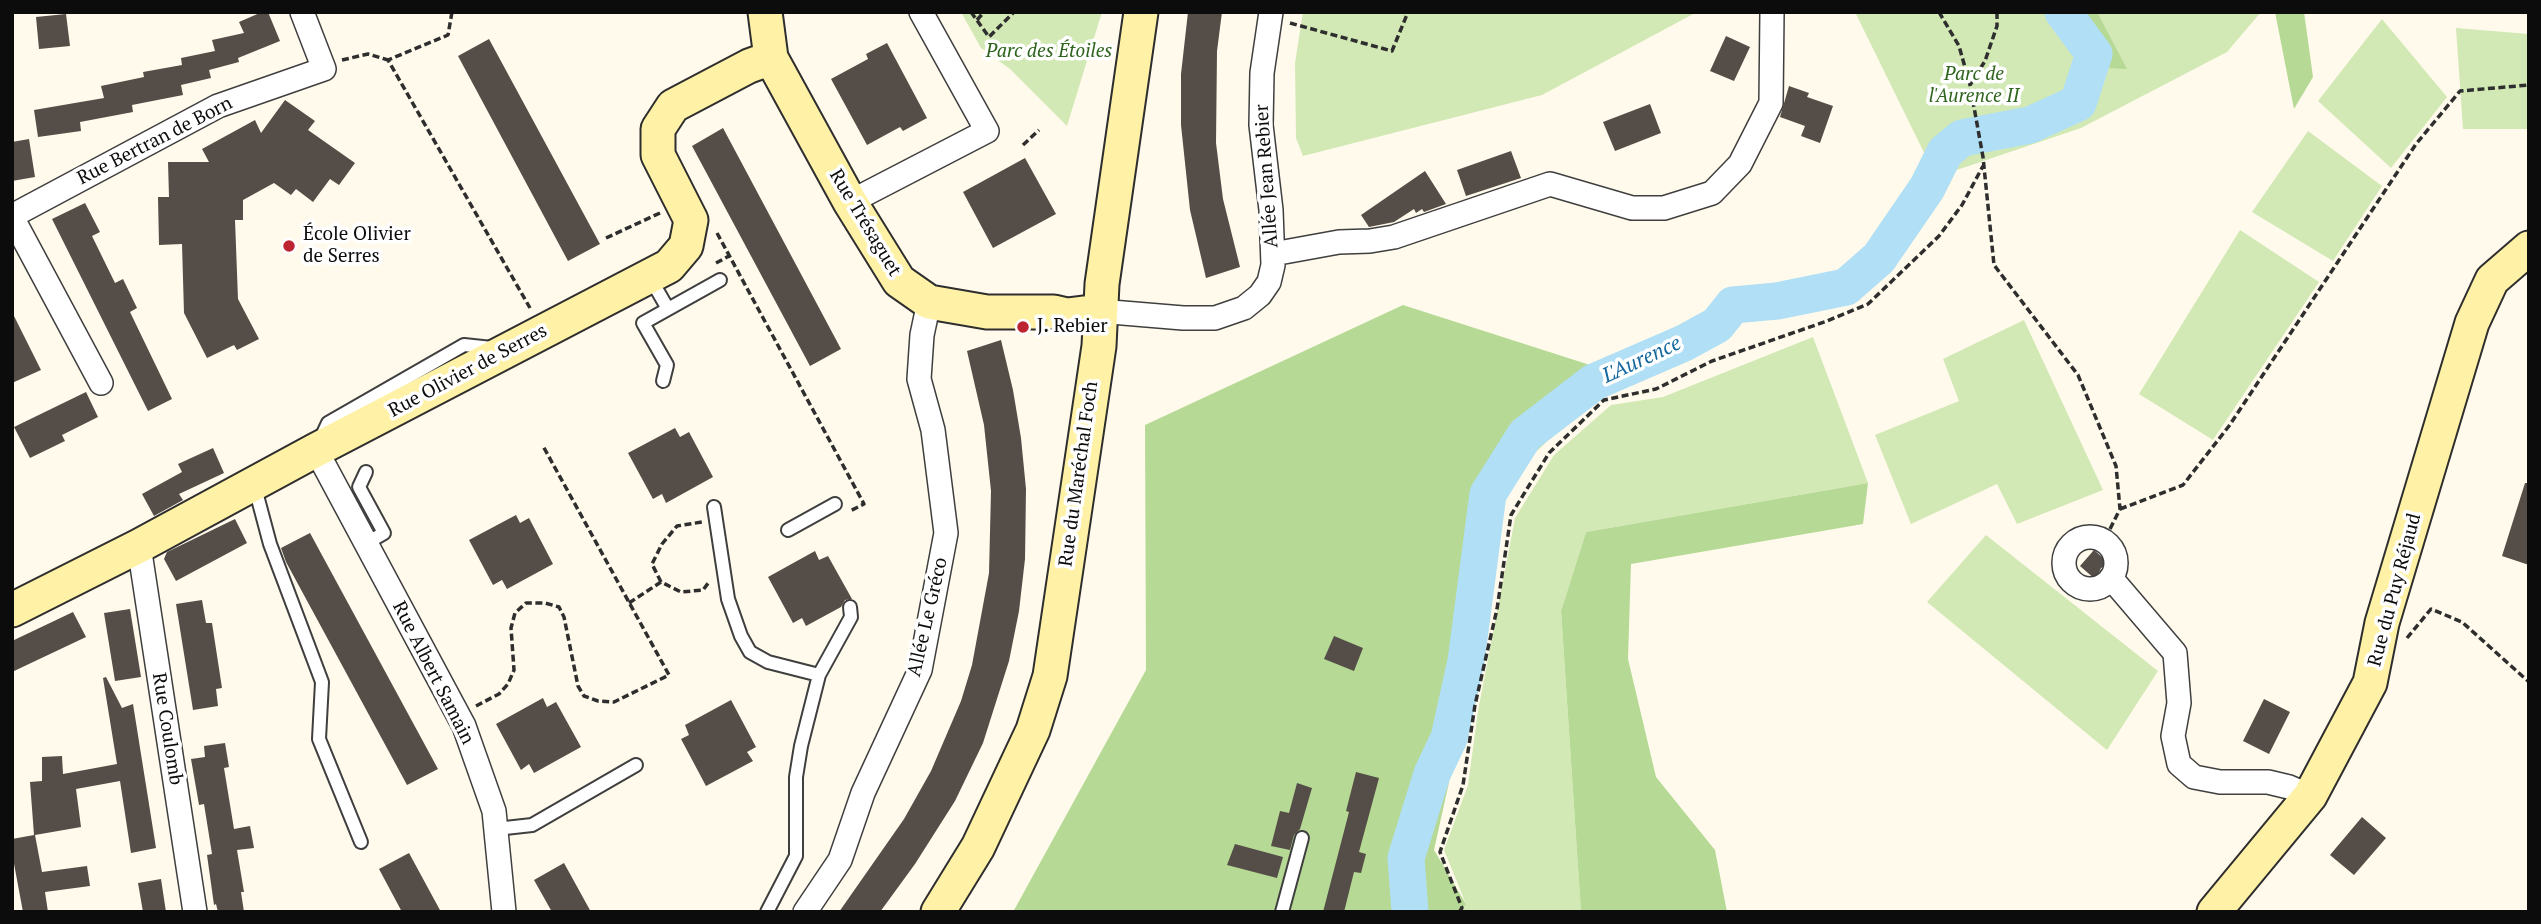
<!DOCTYPE html>
<meta charset="utf-8">
<style>
body{margin:0}
#map{position:relative;width:2541px;height:924px;overflow:hidden;background:#fffaeb;font-family:"PT Serif",serif}
canvas{display:block}
.frame{position:absolute;inset:0;border:14px solid #0c0c0c;pointer-events:none}
</style>
<div id="map">
<canvas width="2541" height="924"></canvas>
<div class="frame"></div>
</div>
<script>
const g = document.querySelector('canvas').getContext('2d');
g.lineJoin = 'round';
function fillPath(path, color) { g.fillStyle = color; g.fill(path, 'evenodd'); }
const toPath = rows => new Path2D(rows.map(r => 'M' + r).join(''));
function strokePath(path, color, width, dash) { g.strokeStyle = color; g.lineWidth = width; g.lineCap = dash ? 'butt' : 'round'; g.setLineDash(dash || []); g.stroke(path); }
function drawText(font, color, halo, rows, align = 'center') {
  g.font = font + ' "PT Serif",serif'; g.lineWidth = 7; g.setLineDash([]); g.textBaseline = 'middle'; g.strokeStyle = halo; g.fillStyle = color; for (const [text, x, y, turn = 0] of rows) {
    g.save(); g.translate(x, y); g.rotate((+turn || 0) * Math.PI / 180); g.textAlign = isNaN(turn) ? turn : align; if (halo) g.strokeText(text, 0, 0); g.fillText(text, 0, 0); g.restore();
  }
}
const green = toPath([
 [961,12,1102,12,1067,126,1010,69,981,48],
 [1303,12,1697,12,1542,95,1303,156,1296,138,1295,63],
 [1855,12,2261,12,2227,52,2081,128,1936,177],
 [2382,19,2447,97,2391,168,2318,101],
 [2456,28,2529,34,2529,129,2463,129],
 [2308,131,2382,186,2333,261,2252,212],
 [2240,230,2319,282,2213,440,2139,394],
 [2024,320,2103,490,2017,524,1997,484,1911,524,1875,435,1959,401,1943,359],
 [1813,337,1868,483,1586,532,1561,611,1581,912,1461,912,1466,904,1444,850,1468,785,1478,711,1515,518,1554,455,1611,405,1663,397],
 [1986,535,2158,671,2107,750,1927,602]
]);
const forest = toPath([
 [2082,12,2097,12,2127,69,2108,68],
 [2275,12,2304,12,2313,77,2294,109],
 [1403,305,1618,374,1525,462,1497,510,1460,733,1434,850,1466,904,1461,912,1013,912,1146,670,1145,425],
 [1868,483,1863,524,1631,564,1628,659,1656,777,1715,850,1727,912,1581,912,1561,611,1586,532]
]);
const river = toPath([
 [1410,912,1406,858,1432,774,1449,738,1466,661,1488,494,1525,435,1594,382,1684,343,1717,325,1733,305,1777,301,1846,287,1879,258,1927,188,1945,152,1962,138,2030,125,2078,103,2094,54,2063,12]
]);
const building = toPath([
 [262,12,268,12,280,41,238,58,239,62,209,70,211,78,181,85,183,95,132,105,133,112,80,122,81,131,38,137,34,110,104,98,101,86,144,77,143,72,182,65,181,58,215,51,212,40,244,33,239,22],
 [1188,12,1222,12,1217,51,1216,143,1223,199,1240,267,1206,278,1190,210,1181,125,1181,74],
 [66,14,70,46,39,49,36,17],
 [1726,36,1750,47,1734,81,1710,71],
 [489,39,600,244,568,261,458,56],
 [887,43,927,118,903,131,900,127,867,145,831,79,868,59,866,54],
 [1789,86,1809,93,1807,97,1833,106,1820,143,1801,136,1805,126,1780,117],
 [285,100,315,121,308,130,355,163,339,185,330,179,313,202,296,189,291,195,274,183,243,200,243,220,235,220,238,299,259,339,237,350,234,345,207,358,184,313,182,244,159,245,158,197,169,197,168,162,209,162,202,149,255,120,261,133],
 [1650,104,1661,133,1615,151,1603,122],
 [723,128,841,349,810,366,692,146],
 [29,139,35,177,12,181,12,142],
 [1511,151,1521,178,1466,196,1457,170],
 [1025,158,1056,214,993,248,963,192],
 [1425,171,1446,204,1424,212,1422,209,1416,213,1414,209,1394,222,1369,227,1361,215],
 [85,203,100,232,92,236,115,283,123,279,137,308,130,312,172,399,148,411,52,219],
 [12,312,41,370,12,383],
 [1001,340,1013,390,1021,438,1026,489,1025,559,1019,611,1009,661,983,743,955,801,915,864,880,912,839,912,904,819,931,771,961,701,972,665,989,573,991,491,984,425,967,351],
 [86,392,98,417,62,435,65,441,30,458,14,427],
 [675,428,680,437,689,432,713,477,666,503,662,494,653,499,628,453],
 [213,448,224,473,179,494,183,500,154,516,142,494,182,472,178,464],
 [2525,483,2529,483,2529,565,2502,556],
 [516,515,520,523,529,518,553,564,507,589,502,580,493,585,469,540],
 [235,519,247,543,176,581,164,559,167,552],
 [310,533,438,769,407,785,286,562,281,548],
 [2094,550,2110,564,2101,568,2096,580,2080,566],
 [815,551,819,560,828,556,852,599,845,600,841,607,806,626,802,618,793,623,768,577],
 [202,600,206,623,212,623,222,688,216,689,218,706,193,710,176,604],
 [130,609,141,677,115,681,104,613],
 [73,612,86,637,12,672,12,641],
 [1334,636,1363,648,1354,671,1324,659],
 [106,677,122,708,133,704,156,848,131,853,120,781,76,789,81,827,35,835,42,872,87,866,90,886,45,892,48,912,23,912,12,853,12,839,34,835,30,782,42,781,42,757,62,756,63,774,117,764,103,678],
 [543,698,547,707,556,702,581,747,534,773,529,764,521,770,496,724],
 [2264,699,2290,712,2269,754,2243,741],
 [731,700,756,747,747,752,753,761,706,786,681,739,689,735,685,725],
 [225,743,229,767,224,768,234,829,250,826,254,848,237,850,244,892,241,892,244,912,218,912,216,904,214,905,207,855,212,854,204,804,199,805,191,759,205,757,204,746],
 [1356,772,1379,778,1359,852,1366,854,1361,873,1354,872,1344,912,1323,912,1349,812,1346,811],
 [1297,783,1312,788,1300,829,1294,835,1290,850,1271,846,1280,811,1289,813],
 [2362,817,2386,838,2354,875,2330,855],
 [1235,844,1283,857,1277,878,1227,865],
 [409,853,441,912,402,912,379,869],
 [564,863,591,912,552,912,534,880],
 [161,879,166,912,143,912,138,883]
]);
const path = toPath([
 [452,12,448,35,388,60,530,308],
 [971,12,989,37,1014,12],
 [1939,12,1959,46,1970,85],
 [1997,12,1997,26,1985,61,1970,85,1983,157,1994,265,2078,375,2116,466,2120,509,2104,541],
 [977,20,984,12],
 [1290,23,1392,51,1408,12],
 [342,60,368,54,388,60],
 [1023,145,1039,130],
 [717,233,864,504,850,511],
 [606,238,660,213],
 [716,263,729,256],
 [2120,509,2183,485,2229,426,2416,144,2460,91,2529,85],
 [661,582,652,564,662,544,677,526,702,522],
 [629,603,661,582,681,592,703,590,709,582],
 [2407,638,2431,609,2462,622,2529,682],
 [476,706,499,694,508,684,514,670,511,628,515,613,526,603,545,603,559,607,564,617,578,686,584,696,598,701,614,702,669,675,543,446],
 [1459,912,1462,908,1440,852,1463,785,1475,705,1497,609,1511,515,1549,453,1604,400,1656,389,1712,361,1827,321,1868,304,1939,236,1962,205,1983,166]
]);
const lane = toPath([
 [649,276,668,309],
 [663,381,667,365,643,323,720,280],
 [321,438,328,423,464,345,492,348],
 [254,484,270,544,322,682,319,739,361,842],
 [714,507,728,599,741,636,750,652,768,662,819,675],
 [788,530,835,504],
 [365,544,384,533,359,487,366,472],
 [496,829,532,825,636,765],
 [767,912,796,856,796,777,801,746,819,675,851,617,850,607],
 [1282,912,1302,838]
]);
const street = toPath([
 [850,202,987,131,921,12],
 [12,216,218,106,324,69,302,12],
 [12,217,101,383],
 [1273,254,1339,242,1370,241,1394,237,1550,184,1632,208,1664,208,1712,193,1740,164,1771,103,1772,12],
 [1099,311,1183,318,1215,318,1244,308,1260,295,1269,282,1273,265,1271,210,1261,125,1262,73,1271,12],
 [316,450,464,726,494,811,504,912],
 '2064 563a26 26 0 1 1 52 0a26 26 0 1 1-52 0Z',
 [139,546,195,912],
 [2111,578,2175,653,2179,703,2173,736,2179,764,2194,777,2220,782,2268,782,2289,787,2310,796],
 [805,912,840,860,863,793,920,670,946,533,933,430,919,379,922,335,929,302]
]);
const secondary = toPath([
 [765,12,771,58,850,202,899,281,929,302,987,312,1054,312,1067,315,1099,311],
 [12,610,139,546,316,450,669,266,686,246,691,220,658,155,658,129,673,106,749,66,771,58],
 [938,912,978,847,1033,730,1050,676,1099,346,1102,284,1141,12],
 [2214,912,2310,796,2370,683,2382,623,2472,323,2492,280,2529,248]
]);
const markers = [
 [289,246,7,"#bc2431"],
 [1023,327,7,"#bc2431"]
];
const parkNames = [
 ["Parc des Étoiles",1049,52],
 ["Parc de",1974,75],
 ["l'Aurence II",1974,97]
];
const streetNames = [
 ["Rue Bertran de Born",155,141,-27],
 ["Allée Jean Rebier",1267,176,-94],
 ["Rue Trésaguet",865,223,59],
 ["Rue Olivier de Serres",468,371,-28],
 ["Rue du Maréchal Foch",1079,474,-82],
 ["Rue du Puy Réjaud",2395,590,-75],
 ["Allée Le Gréco",928,617,-77],
 ["Rue Albert Samain",433,673,63],
 ["Rue Coulomb",167,729,81]
];
const poiNames = [
 ["École Olivier",303,235],
 ["de Serres",303,257],
 ["J. Rebier",1037,327]
];
const waterNames = [
 ["L'Aurence",1642,360,-25]
];
fillPath(green, '#d2e9b5');
fillPath(forest, '#b6da95');
strokePath(river, '#b0dff6', 37);
fillPath(building, '#554d48');
strokePath(lane, '#3f3f3f', 16);
strokePath(street, '#3f3f3f', 26);
strokePath(secondary, '#2e2e2e', 37);
strokePath(path, '#2e2e2e', 3.5, [7, 3.5]);
strokePath(lane, '#fff', 12);
strokePath(street, '#fff', 23);
strokePath(secondary, '#fff2a6', 33);
for (const [x, y, r, color] of markers) { const dot = new Path2D(); dot.arc(x, y, r, 0, 2 * Math.PI); g.fillStyle = color; g.fill(dot); strokePath(dot, '#fff', 2.5); }
drawText('italic 19px', '#2e641d', '#fff', parkNames);
drawText('19px', '#0c0c0c', '#fff', streetNames);
drawText('19px', '#0c0c0c', '#fff', poiNames, 'left');
drawText('italic 21px', '#15689e', '#fff', waterNames);
</script>
